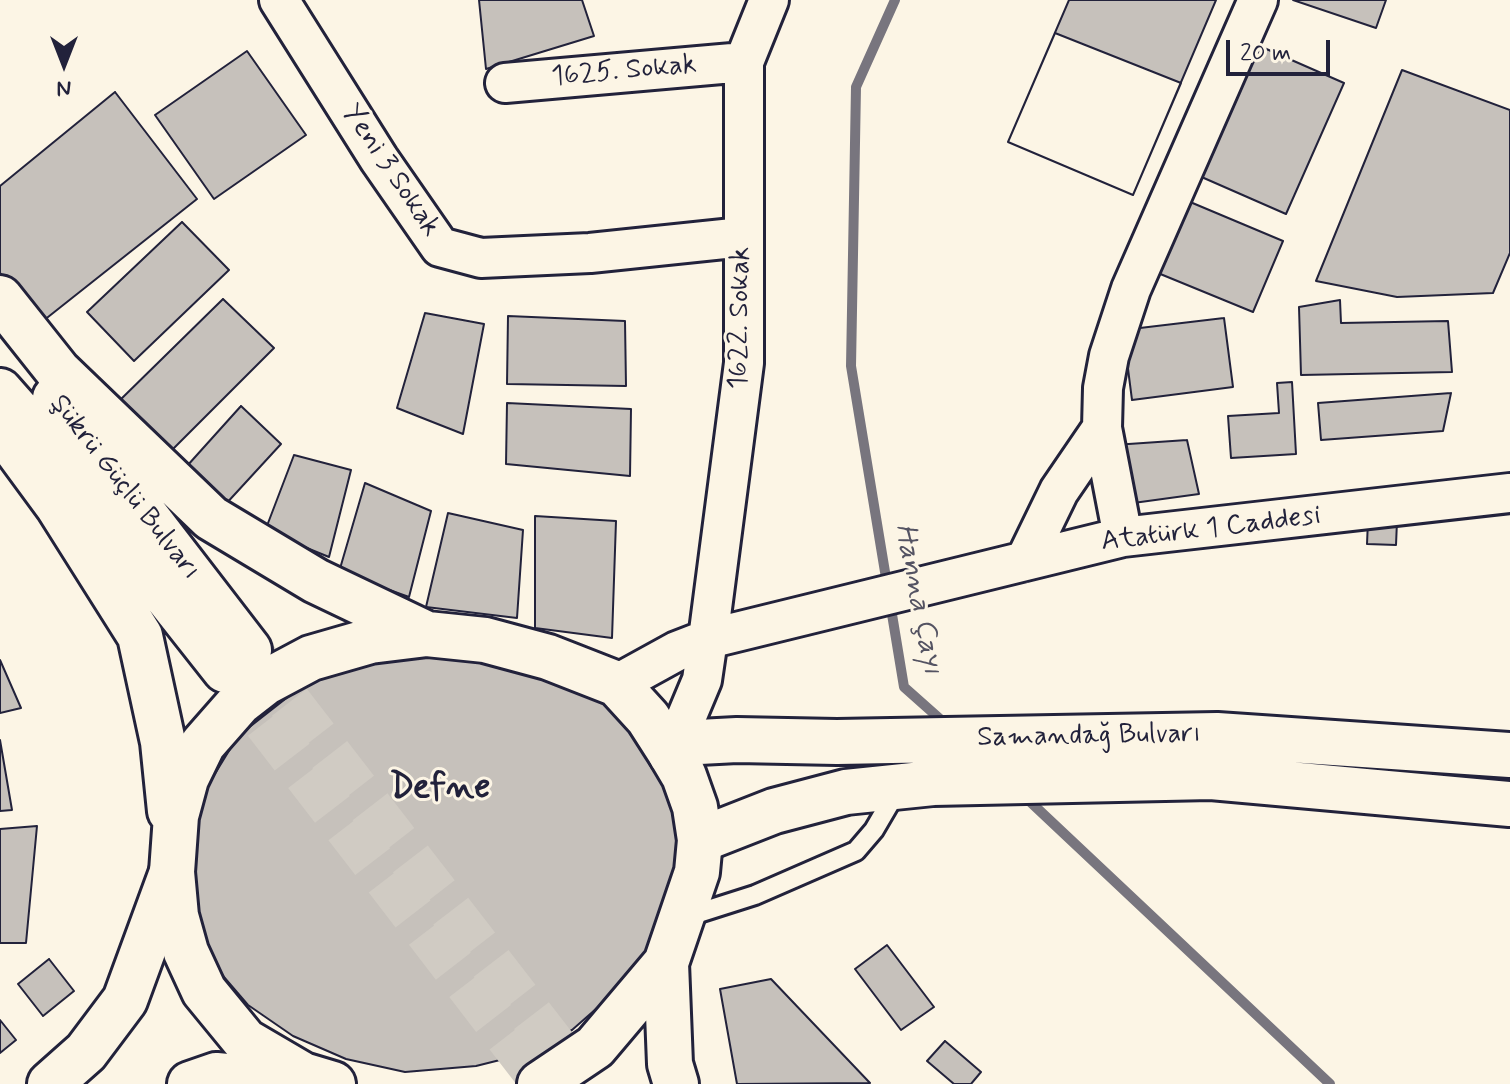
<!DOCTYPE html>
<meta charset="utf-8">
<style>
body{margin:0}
#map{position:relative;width:1510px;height:1084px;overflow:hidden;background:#fcf5e5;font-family:Mynerve,sans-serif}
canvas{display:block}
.north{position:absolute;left:24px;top:24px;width:80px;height:80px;-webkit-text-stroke:6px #fcf5e5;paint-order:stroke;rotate:180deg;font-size:22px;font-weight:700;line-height:32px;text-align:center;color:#22223b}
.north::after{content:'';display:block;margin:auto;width:28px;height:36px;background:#22223b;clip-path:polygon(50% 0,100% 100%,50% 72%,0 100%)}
.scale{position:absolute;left:1226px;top:40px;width:104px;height:36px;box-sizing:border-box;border:4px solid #22223b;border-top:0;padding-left:10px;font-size:24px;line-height:28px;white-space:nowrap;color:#22223b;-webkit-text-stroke:6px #fcf5e5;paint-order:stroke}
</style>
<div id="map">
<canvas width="1510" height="1084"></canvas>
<div class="north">N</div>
<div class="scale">20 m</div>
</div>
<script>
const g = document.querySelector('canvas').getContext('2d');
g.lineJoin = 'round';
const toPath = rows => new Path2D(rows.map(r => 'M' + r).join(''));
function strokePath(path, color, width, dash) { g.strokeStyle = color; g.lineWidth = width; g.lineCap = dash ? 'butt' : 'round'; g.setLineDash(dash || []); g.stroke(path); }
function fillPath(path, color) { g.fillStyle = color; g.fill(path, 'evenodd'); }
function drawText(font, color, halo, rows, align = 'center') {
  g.font = font + ' Mynerve,sans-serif'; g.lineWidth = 6; g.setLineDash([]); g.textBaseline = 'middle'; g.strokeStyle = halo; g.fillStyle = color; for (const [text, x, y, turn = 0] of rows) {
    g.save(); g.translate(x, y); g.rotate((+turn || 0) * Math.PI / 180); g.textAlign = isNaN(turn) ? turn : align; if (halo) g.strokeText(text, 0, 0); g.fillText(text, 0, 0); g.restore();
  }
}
const stream = toPath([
 [895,0,856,87,851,366,904,687,949,727],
 [1023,795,1330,1084]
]);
const building = toPath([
 [479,0,582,0,594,36,486,69,479,0],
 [1069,0,1216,0,1133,195,1008,142,1069,0],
 [1293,0,1386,0,1376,28,1293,0],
 [1055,33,1181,83,1133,195,1008,142,1055,33],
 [1255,44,1344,83,1286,214,1197,175,1255,44],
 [247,51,306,135,214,199,155,115,247,51],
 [1402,70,1510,110,1510,253,1493,293,1397,297,1316,281,1402,70],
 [115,92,197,199,43,321,0,273,0,186,115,92],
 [1183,199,1283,241,1253,312,1153,271,1183,199],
 [182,222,229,270,134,361,87,312,182,222],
 [223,299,274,348,168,454,116,404,223,299],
 [1340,300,1341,323,1448,321,1452,372,1301,375,1299,307,1340,300],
 [425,313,484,324,463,434,397,408,425,313],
 [508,316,625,321,626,386,507,384,508,316],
 [1224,318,1233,387,1132,400,1123,330,1224,318],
 [1292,382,1296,454,1231,458,1228,416,1279,413,1277,383,1292,382],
 [1451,393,1443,431,1321,440,1318,403,1451,393],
 [507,403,631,409,630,476,506,464,507,403],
 [241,406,281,444,224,506,187,466,241,406],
 [1187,440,1199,494,1126,504,1114,445,1187,440],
 [294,455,351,470,329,557,265,531,294,455],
 [365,483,431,511,409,597,339,572,365,483],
 [448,513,523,530,517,618,426,607,448,513],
 [535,516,616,521,612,638,535,628,535,516],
 [1368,520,1397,521,1396,545,1367,544,1368,520],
 [454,651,580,683,639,734,679,820,674,904,652,948,629,980,572,1030,532,1052,476,1066,405,1072,346,1059,293,1036,248,1005,205,955,186,850,205,790,238,736,321,671,387,655,454,651],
 [0,660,21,708,0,713,0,660],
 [0,740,12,810,0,811,0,740],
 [37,826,26,943,0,943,0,829,37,826],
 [887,945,934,1007,901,1030,855,969,887,945],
 [49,959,74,991,43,1016,18,984,49,959],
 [771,979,870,1083,737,1084,720,989,771,979],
 [0,1020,16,1040,0,1053,0,1020],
 [945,1041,981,1072,971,1084,954,1084,927,1061,945,1041]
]);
const primaryTunnel = toPath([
 [249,650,582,1081],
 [225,670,544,1084]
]);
const lane = toPath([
 [686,917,755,895,856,851,874,830,898,789]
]);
const street = toPath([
 [279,0,379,159,440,247,481,258,590,253,743,237],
 [505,83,744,62],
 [1123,537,1102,428,1103,388,1109,356,1131,289,1258,0],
 [1025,561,1059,491,1102,428],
 [617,684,677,651,708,639,1123,537,1510,493],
 [671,754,702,680,708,639,744,363,744,62,769,0]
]);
const secondary = toPath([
 [50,1084,86,1052,125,1000,172,872],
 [190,1084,216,1075,312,1084]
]);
const primary = toPath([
 [0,298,58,371,211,518,316,581,427,634],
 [0,391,45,442,225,670],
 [55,398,249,650],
 [0,427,58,506,140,636,163,742,170,811],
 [666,963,670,1064,676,1084],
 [333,1084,303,1075,245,1041,204,991,186,952,176,916,172,872,176,816,186,779,203,744,239,703,266,682,311,658,370,641,427,634,485,640,548,657,617,684,648,718,671,754,684,776,695,807,700,840,697,872,666,963,595,1047,540,1084]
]);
const highway = toPath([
 [671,754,699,742,737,740,837,742,1217,735,1510,755],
 [700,840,774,811,846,792,933,783,1211,777,1510,804]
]);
const streetNames = [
 ["1625. Sokak",624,72,-5],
 ["Yeni 3 Sokak",390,171,56],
 ["1622. Sokak",741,318,-89],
 ["Şükrü Güçlü Bulvarı",124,488,52],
 ["Atatürk 1 Caddesi",1211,530,-7],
 ["Samandağ Bulvarı",1089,737,-1]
];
const waterNames = [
 ["Hanna Çayı",917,599,79]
];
const districtNames = [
 ["Defne",440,789]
];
strokePath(stream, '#78757e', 10);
fillPath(building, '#c6c1bb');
strokePath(building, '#22223b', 2);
strokePath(primaryTunnel, '#d0cbc3', 44, [44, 22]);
strokePath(lane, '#22223b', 24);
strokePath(street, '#22223b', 44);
strokePath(secondary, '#22223b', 50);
strokePath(primary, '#22223b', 50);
strokePath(highway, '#22223b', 50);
strokePath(lane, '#fcf5e5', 18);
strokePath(street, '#fcf5e5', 38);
strokePath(secondary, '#fcf5e5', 44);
strokePath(primary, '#fcf5e5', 44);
strokePath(highway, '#fcf5e5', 44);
drawText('28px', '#22223b', '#fcf5e5', streetNames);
drawText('italic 30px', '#545362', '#fcf5e5', waterNames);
drawText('bold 36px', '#22223b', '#fcf5e5', districtNames);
</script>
